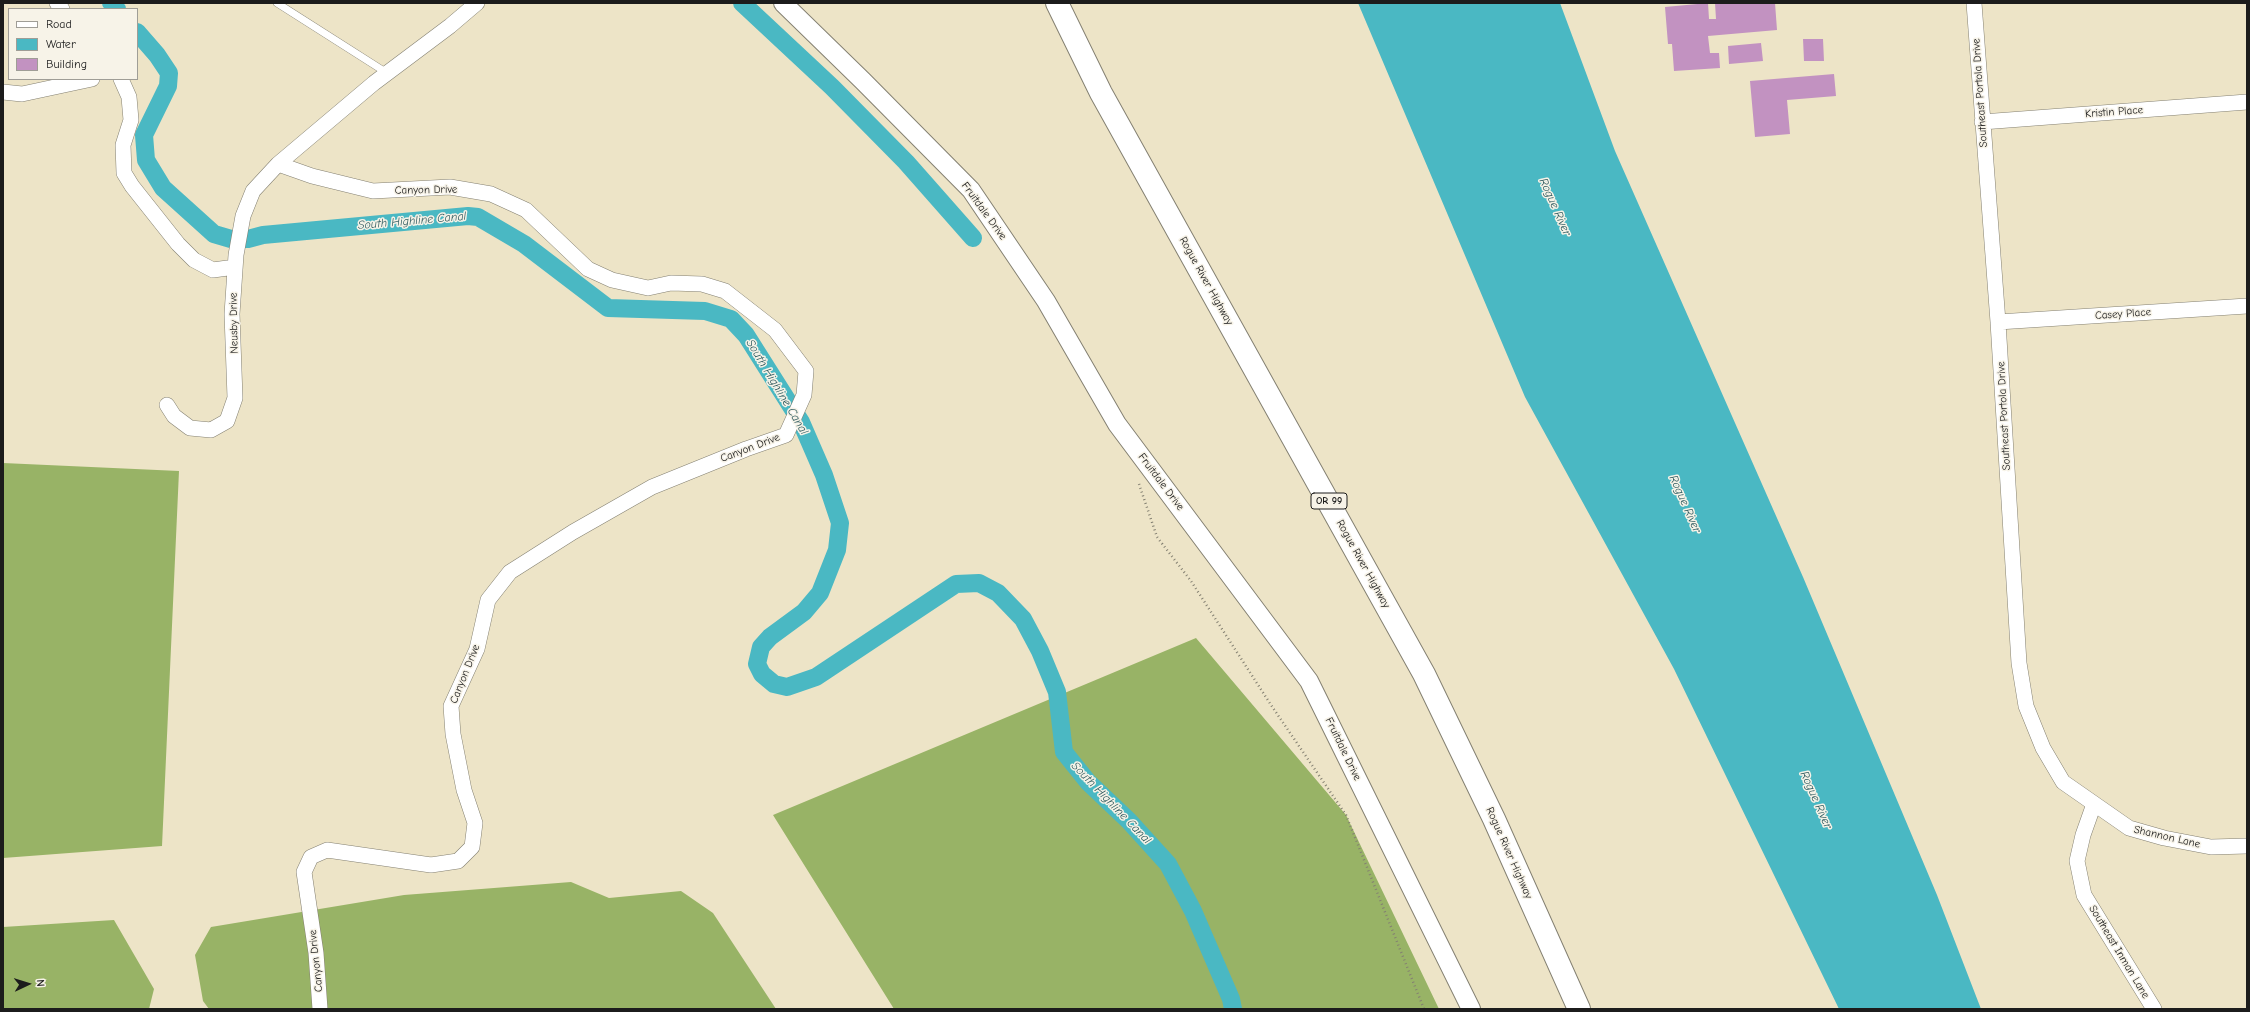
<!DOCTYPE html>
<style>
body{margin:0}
#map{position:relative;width:2250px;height:1012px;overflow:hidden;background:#ede4c7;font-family:"Comic Neue",sans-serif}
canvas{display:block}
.frame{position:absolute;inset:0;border:4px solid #1c1c1c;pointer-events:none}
.legend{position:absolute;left:8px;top:8px;width:130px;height:72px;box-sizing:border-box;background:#f7f3e8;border:1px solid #9f9d96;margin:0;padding:5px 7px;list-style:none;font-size:12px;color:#1c1c1c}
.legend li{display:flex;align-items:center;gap:8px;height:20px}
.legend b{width:20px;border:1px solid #9f9d96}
.north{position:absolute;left:8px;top:964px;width:40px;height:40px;-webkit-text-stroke:3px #f7f3e8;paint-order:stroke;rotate:86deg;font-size:11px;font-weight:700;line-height:16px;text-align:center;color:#1c1c1c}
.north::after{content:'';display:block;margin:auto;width:14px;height:18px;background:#1c1c1c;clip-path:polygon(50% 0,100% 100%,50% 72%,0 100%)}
</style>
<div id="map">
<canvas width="2250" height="1012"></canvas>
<div class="frame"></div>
<ul class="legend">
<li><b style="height:5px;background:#fff"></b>Road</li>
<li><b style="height:11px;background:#4ab8c3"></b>Water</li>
<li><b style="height:11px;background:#c292c1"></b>Building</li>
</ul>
<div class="north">N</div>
</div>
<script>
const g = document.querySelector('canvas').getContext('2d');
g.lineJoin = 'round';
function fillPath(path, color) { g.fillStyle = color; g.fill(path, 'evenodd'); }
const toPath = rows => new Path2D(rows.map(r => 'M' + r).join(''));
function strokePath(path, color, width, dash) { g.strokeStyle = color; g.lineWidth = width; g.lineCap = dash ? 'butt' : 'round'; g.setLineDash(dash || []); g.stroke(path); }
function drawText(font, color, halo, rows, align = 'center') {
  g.font = font + ' "Comic Neue",sans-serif'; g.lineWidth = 3; g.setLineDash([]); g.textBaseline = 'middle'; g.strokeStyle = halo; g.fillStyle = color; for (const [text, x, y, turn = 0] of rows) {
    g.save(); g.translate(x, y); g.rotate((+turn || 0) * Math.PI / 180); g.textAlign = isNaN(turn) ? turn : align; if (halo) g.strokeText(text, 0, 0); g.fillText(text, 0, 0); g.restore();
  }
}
const forest = toPath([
 [3,463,179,471,162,846,3,858],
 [1196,638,1346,815,1439,1009,894,1009,773,815],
 [571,882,609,898,681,891,713,913,776,1009,209,1009,203,1001,195,955,211,927,404,895],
 [114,920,154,989,149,1009,3,1009,3,927]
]);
const water = toPath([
 [1358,3,1560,3,1615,151,1803,577,1937,895,1981,1009,1839,1009,1674,669,1525,397]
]);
const canal = toPath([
 [111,3,117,9],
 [742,3,832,87,906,162,973,238],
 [137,32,157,55,169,73,168,86,144,135,146,160,163,188,214,234,231,239,248,239,263,235,468,216,478,217,524,244,608,308,705,311,731,319,746,335,801,422,824,475,840,523,837,550,820,593,804,612,770,637,761,647,757,664,762,674,774,684,787,687,816,677,956,584,979,583,998,593,1023,619,1040,651,1057,692,1064,752,1088,782,1129,821,1168,864,1193,911,1231,999,1233,1009]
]);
const building = toPath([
 [1708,3,1709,19,1716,19,1715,3,1775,3,1777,30,1708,36,1710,53,1719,53,1720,68,1674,71,1672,44,1668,44,1665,7],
 [1803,39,1823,39,1824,61,1804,61],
 [1761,43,1763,61,1729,64,1728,46],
 [1834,74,1836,96,1787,100,1790,134,1755,137,1750,81]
]);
const path = toPath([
 [1139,484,1157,537,1191,581,1271,705,1346,815,1424,1009]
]);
const service = toPath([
 [277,3,387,73]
]);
const minor = toPath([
 [57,3,62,9],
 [1974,3,1998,322,2019,663,2026,706,2043,748,2063,782,2129,828,2164,838,2211,847,2247,846],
 [121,79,129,97,131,120,123,145,124,173,132,186,178,244,194,260,213,270,235,267],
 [3,92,22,94,92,79],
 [1982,122,2247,102],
 [1998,322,2247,306],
 [167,405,174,416,190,428,211,430,227,421,235,398,232,314,236,255,243,216,253,191,278,164],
 [2094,804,2083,835,2077,861,2084,895,2154,1009],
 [320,1009,316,953,304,872,311,857,327,850,431,865,458,861,472,847,475,823,464,790,453,734,451,706,477,649,488,600,510,572,573,532,652,487,746,449,786,435,804,395,806,371,775,330,725,291,702,284,671,283,648,288,612,280,588,269,526,210,491,194,450,187,373,191,312,176,278,164,374,83,450,26,477,3]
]);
const tertiary = toPath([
 [783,3,863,81,971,190,1046,301,1117,424,1309,681,1471,1009]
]);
const primary = toPath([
 [1057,3,1101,93,1424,674,1494,819,1579,1009]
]);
const shields = [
 [1329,501,36]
];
const shieldNames = [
 ["OR 99",1329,501]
];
const streetNames = [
 ["Southeast Portola Drive",1980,93,-94],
 ["Kristin Place",2114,112,-4],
 ["Canyon Drive",426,190,-1],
 ["Fruitdale Drive",984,211,54],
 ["Rogue River Highway",1206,281,61],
 ["Casey Place",2123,314,-4],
 ["Neusby Drive",234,323,-91],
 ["Southeast Portola Drive",2004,416,-93],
 ["Canyon Drive",750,448,-21],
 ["Fruitdale Drive",1161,482,53],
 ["Rogue River Highway",1363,564,61],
 ["Canyon Drive",465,674,-68],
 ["Fruitdale Drive",1343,749,64],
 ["Shannon Lane",2167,837,13],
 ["Rogue River Highway",1509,853,66],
 ["Southeast Inman Lane",2119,952,59],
 ["Canyon Drive",316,961,-96]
];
const waterNames = [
 ["Rogue River",1555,207,66],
 ["South Highline Canal",412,221,-5],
 ["South Highline Canal",777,387,59],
 ["Rogue River",1685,504,66],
 ["Rogue River",1816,800,66],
 ["South Highline Canal",1111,803,46]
];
fillPath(forest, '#98b366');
fillPath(water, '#4ab8c3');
strokePath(canal, '#4ab8c3', 18);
fillPath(building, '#c292c1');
strokePath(service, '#848072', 8);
strokePath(minor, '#848072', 16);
strokePath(tertiary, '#848072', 20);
strokePath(primary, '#848072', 24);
strokePath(path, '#848072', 2.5, [1, 3]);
strokePath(service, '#fff', 7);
strokePath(minor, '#fff', 15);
strokePath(tertiary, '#fff', 18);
strokePath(primary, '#fff', 22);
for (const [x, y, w] of shields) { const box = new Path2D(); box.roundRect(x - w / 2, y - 8, w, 16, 3); g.fillStyle = '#f7f3e8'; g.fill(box); strokePath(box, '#1c1c1c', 1); }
drawText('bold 10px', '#1c1c1c', null, shieldNames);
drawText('11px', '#1c1c1c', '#f7f3e8', streetNames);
drawText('italic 12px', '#2e5a5f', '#f7f3e8', waterNames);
</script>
